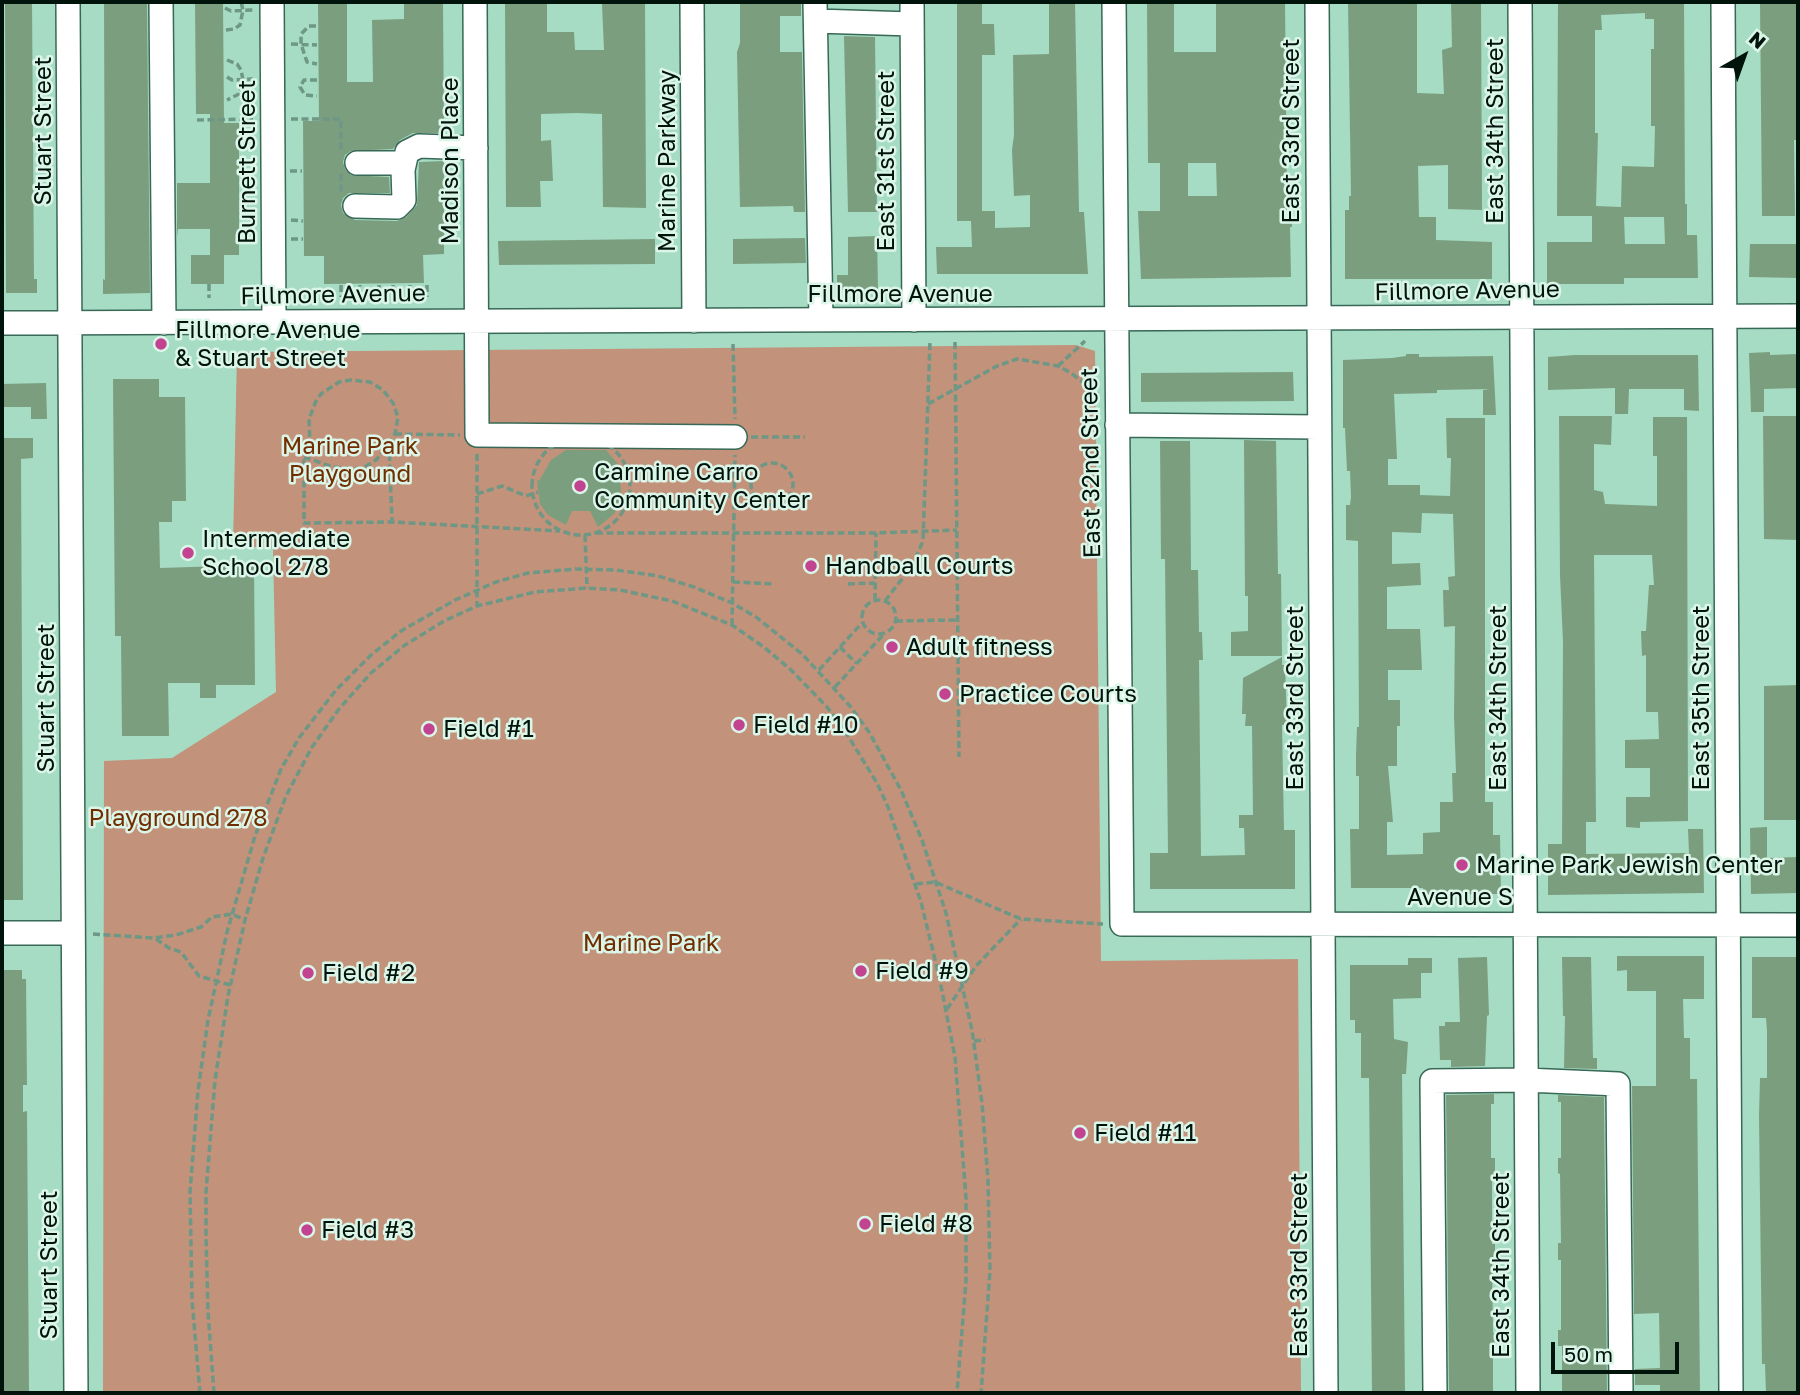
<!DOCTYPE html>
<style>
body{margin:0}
#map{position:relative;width:1800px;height:1395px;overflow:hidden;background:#a6dbc4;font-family:"Golos Text",sans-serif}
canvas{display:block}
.frame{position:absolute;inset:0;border:4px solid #01140c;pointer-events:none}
.north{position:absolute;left:1709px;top:21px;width:70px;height:70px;-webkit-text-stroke:5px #dbf5e9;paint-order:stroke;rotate:40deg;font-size:19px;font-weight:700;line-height:28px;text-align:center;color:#01140c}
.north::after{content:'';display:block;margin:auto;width:24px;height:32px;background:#01140c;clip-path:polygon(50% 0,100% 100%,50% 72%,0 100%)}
.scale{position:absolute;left:1551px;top:1342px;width:128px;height:32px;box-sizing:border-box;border:4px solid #01140c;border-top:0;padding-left:9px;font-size:21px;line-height:24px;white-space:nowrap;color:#01140c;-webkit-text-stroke:5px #dbf5e9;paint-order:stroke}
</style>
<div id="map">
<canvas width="1800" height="1395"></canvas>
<div class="frame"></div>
<div class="north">N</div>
<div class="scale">50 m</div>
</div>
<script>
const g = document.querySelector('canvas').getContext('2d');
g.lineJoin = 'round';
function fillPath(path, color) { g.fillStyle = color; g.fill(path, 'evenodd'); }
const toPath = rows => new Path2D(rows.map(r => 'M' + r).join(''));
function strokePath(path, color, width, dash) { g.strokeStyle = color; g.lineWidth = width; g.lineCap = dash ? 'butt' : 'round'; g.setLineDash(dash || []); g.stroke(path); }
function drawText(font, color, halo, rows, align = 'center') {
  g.font = font + ' "Golos Text",sans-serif'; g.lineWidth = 5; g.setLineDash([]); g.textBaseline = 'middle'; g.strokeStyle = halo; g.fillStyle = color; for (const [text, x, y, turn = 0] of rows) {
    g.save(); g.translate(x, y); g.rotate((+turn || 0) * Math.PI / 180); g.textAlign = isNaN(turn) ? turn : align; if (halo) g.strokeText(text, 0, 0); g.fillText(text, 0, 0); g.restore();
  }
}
const green = toPath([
 [1076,345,1095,351,1101,961,1298,959,1301,1393,103,1393,104,761,172,758,276,692,273,548,233,546,237,352]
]);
const building = toPath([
 [5,2,32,2,34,279,37,279,37,293,6,293],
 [104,2,147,2,150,293,103,294,103,279,105,280],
 [195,2,223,2,224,123,239,123,239,255,224,255,224,284,191,284,191,255,210,255,210,229,178,229,177,237,177,183,210,183,210,114,196,114],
 [318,2,347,2,347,82,373,82,372,20,404,19,404,2,443,2,444,133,413,133,400,140,393,149,351,151,345,155,343,162,345,169,351,175,389,177,390,193,349,193,343,198,341,205,343,213,355,220,397,221,406,217,417,205,419,162,444,161,444,254,423,255,424,283,324,284,324,256,304,256,303,121,319,121],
 [505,2,547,2,547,32,574,32,575,50,604,50,602,4,645,2,646,208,603,207,602,114,577,113,541,114,541,141,551,140,553,181,540,181,541,207,506,207],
 [740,2,801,2,801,16,780,16,780,52,802,52,805,212,794,212,793,206,740,207,737,52,740,43],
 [957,2,982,2,982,24,994,24,995,55,982,55,982,211,995,211,995,228,1030,227,1030,195,1014,196,1012,150,1014,135,1013,55,1049,54,1049,2,1075,2,1079,212,1084,212,1088,274,937,274,936,247,972,247,971,221,957,221],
 [1147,2,1174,2,1174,52,1216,52,1216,2,1285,2,1287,210,1292,210,1292,227,1290,227,1291,277,1141,279,1138,211,1160,211,1160,163,1148,163],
 [1188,163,1216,163,1217,196,1188,196],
 [1348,2,1417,2,1417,93,1444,94,1442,50,1452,47,1451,2,1481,2,1482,210,1448,209,1448,165,1418,166,1419,217,1436,217,1436,240,1492,242,1492,279,1345,279,1345,210,1349,210,1349,196,1351,196],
 [1558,2,1684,2,1685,204,1687,204,1687,235,1697,235,1698,278,1624,278,1624,284,1547,284,1547,242,1592,242,1592,216,1557,216],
 [1645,13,1645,19,1654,19,1654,49,1651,49,1651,126,1655,126,1654,167,1622,166,1621,207,1596,206,1598,133,1595,133,1595,30,1602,30,1601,15],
 [1624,217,1664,217,1665,244,1625,244],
 [1760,2,1798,2,1798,140,1794,140,1795,216,1762,216],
 [844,36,875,37,877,212,848,212],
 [877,236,878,289,837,290,837,275,848,275,848,237],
 [805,238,806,263,733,264,733,239],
 [655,239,655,264,499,265,498,241],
 [1750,244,1798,244,1798,278,1749,277],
 [1770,352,1770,355,1798,354,1798,388,1764,389,1764,412,1751,412,1749,353],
 [1406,354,1419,354,1419,357,1493,356,1496,415,1483,415,1483,390,1489,389,1437,390,1437,393,1394,394,1397,459,1388,459,1388,485,1420,485,1420,495,1450,496,1451,458,1447,458,1446,418,1485,418,1485,802,1493,802,1493,835,1500,835,1501,894,1423,895,1423,888,1351,888,1350,829,1359,829,1359,776,1356,776,1356,755,1357,727,1359,727,1358,541,1346,540,1346,505,1350,505,1351,497,1350,471,1347,471,1345,428,1343,428,1343,360,1392,358,1406,356],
 [1422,513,1453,514,1455,576,1448,577,1449,590,1443,590,1444,627,1455,626,1454,716,1456,773,1452,773,1453,802,1440,802,1440,832,1423,833,1423,854,1387,855,1387,822,1393,822,1388,766,1397,766,1397,726,1400,726,1400,700,1388,700,1388,670,1422,670,1420,629,1387,629,1387,587,1421,585,1420,563,1392,564,1392,532,1421,533],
 [1575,355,1698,355,1699,411,1684,410,1684,389,1629,389,1628,414,1615,414,1615,388,1548,390,1548,357],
 [1293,372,1294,401,1141,402,1141,373],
 [113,379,159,379,159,397,185,397,186,501,172,501,172,522,159,522,160,568,254,565,255,685,216,685,216,698,200,698,200,683,168,683,169,736,122,736,121,636,115,636],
 [46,383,47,419,31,419,31,407,2,407,2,384],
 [1559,416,1612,416,1611,445,1594,444,1594,490,1603,492,1605,504,1657,506,1657,456,1653,456,1653,417,1687,417,1688,821,1640,822,1640,828,1626,827,1626,797,1650,797,1650,768,1625,768,1625,740,1659,739,1658,712,1646,712,1646,655,1642,656,1641,631,1646,631,1649,585,1654,585,1652,555,1594,555,1596,822,1586,822,1586,854,1689,853,1688,829,1703,829,1704,893,1548,895,1548,844,1562,844,1563,642,1560,575],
 [1763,416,1797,416,1798,540,1764,539],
 [2,438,33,438,33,458,21,459,23,900,2,900],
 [1244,440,1276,441,1278,574,1281,574,1282,656,1231,656,1231,632,1248,631,1248,596,1245,596],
 [1160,441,1190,441,1191,570,1198,570,1199,632,1202,632,1203,660,1199,660,1201,856,1245,855,1244,828,1239,828,1239,815,1253,815,1252,726,1245,726,1246,714,1242,714,1243,678,1282,657,1282,665,1285,665,1287,725,1282,725,1284,830,1295,830,1295,889,1150,889,1150,853,1168,853,1165,559,1161,559],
 [566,450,606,450,623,470,620,472,621,494,615,513,598,527,590,511,572,511,566,525,548,515,540,504,537,480,539,481,551,460],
 [1798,685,1798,820,1764,820,1764,686],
 [1767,827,1767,858,1798,857,1798,893,1751,894,1750,828],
 [1617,956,1704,956,1704,999,1683,999,1684,1038,1690,1038,1690,1079,1697,1079,1700,1393,1660,1393,1660,1385,1635,1385,1635,1369,1660,1368,1659,1313,1634,1314,1632,1086,1656,1086,1656,991,1627,991,1627,970,1617,971],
 [1487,957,1489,1015,1487,1016,1485,1066,1451,1067,1451,1060,1440,1060,1439,1026,1445,1026,1445,1022,1460,1022,1458,958],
 [1562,957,1591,957,1593,1058,1597,1058,1597,1069,1564,1068,1565,1016,1563,1016],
 [1752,957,1798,957,1798,1393,1766,1393,1765,1364,1762,1364,1759,1116,1760,1078,1767,1078,1767,1031,1766,1018,1752,1018],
 [1408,958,1432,958,1432,973,1421,973,1421,998,1393,999,1394,1039,1408,1042,1406,1074,1402,1074,1405,1393,1372,1393,1369,1078,1361,1078,1361,1033,1355,1033,1355,1020,1350,1020,1350,965,1408,965],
 [2,970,22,970,22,979,26,979,27,1085,23,1085,23,1112,27,1111,29,1393,2,1393],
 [1494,1094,1494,1104,1491,1104,1491,1158,1495,1158,1495,1175,1492,1175,1492,1244,1495,1244,1495,1261,1492,1261,1493,1333,1495,1333,1495,1347,1493,1347,1493,1393,1449,1393,1446,1095],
 [1558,1095,1604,1097,1607,1393,1562,1393,1562,1346,1558,1346,1558,1330,1561,1330,1561,1260,1558,1260,1558,1243,1561,1243,1560,1174,1558,1173,1558,1158,1561,1158,1561,1102,1558,1102]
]);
const path = toPath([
 [225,8,231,11,253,10],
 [316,26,309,26,301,34,301,44,307,62,317,64],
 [226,30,234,29,240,25,243,10,241,2],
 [291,44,317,45],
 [227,60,237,64,241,70,243,80,239,94,227,100],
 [227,77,232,80,253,79],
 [317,80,304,80,300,87,305,95,317,96],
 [291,119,341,119,341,152],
 [197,120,253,119],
 [290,171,302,171],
 [341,174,341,194],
 [291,220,303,221],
 [291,239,303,239],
 [209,284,209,298],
 [341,285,341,297],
 [379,285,379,297],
 [427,285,427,297],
 [360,297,360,285],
 [393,297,393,285],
 [410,297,410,285],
 [955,342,959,757],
 [733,344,735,419],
 [1058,366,1085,341],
 [928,404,997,366,1017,359,1058,366,1071,373,1098,394],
 [395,434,460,435],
 [751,437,805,437],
 '532 486a49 49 0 1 1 98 0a49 49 0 1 1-98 0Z',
 [389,445,395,434,398,417,393,403,383,390,370,382,351,380,339,382,321,394,316,401,309,419,310,448,304,457,304,523,392,522,560,531],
 [477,454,477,606],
 [304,457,333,467,353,469,363,468,376,460,389,445,392,521],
 '751 484a21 21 0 1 1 42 0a21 21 0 1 1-42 0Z',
 [723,476,753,476],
 [477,494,502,486,526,496,538,492],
 [723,496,753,495],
 [596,533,876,533,957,530],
 [585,535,587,588],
 [733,582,774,584],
 [848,584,875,583],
 '862 617a17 17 0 1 1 34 0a17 17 0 1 1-34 0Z',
 [875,600,876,533],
 [885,601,912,566,923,541,930,342],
 [896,621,956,620],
 [732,625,735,455],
 [840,647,856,663],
 [819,670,862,623],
 [835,687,883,635],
 [916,884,935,882,1021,919,1103,924],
 [93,934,154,938,176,935,201,927,212,917,232,914,245,920],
 [156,939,169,948,181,952,199,976,230,985],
 [947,1009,976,966,1021,919],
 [974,1041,985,1040],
 [200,1393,192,1300,190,1192,198,1091,208,1020,227,932,255,836,281,769,299,738,336,690,371,655,401,631,455,600,496,582,528,573,576,569,616,570,658,576,694,587,732,603,756,617,802,654,850,706,869,732,901,790,922,840,946,913,972,1030,982,1103,988,1179,990,1271,981,1393],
 [214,1393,208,1312,206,1237,206,1192,215,1080,228,996,245,920,263,858,286,796,312,747,339,709,371,673,405,645,444,621,477,606,535,592,587,588,620,590,672,601,732,625,765,648,790,669,827,707,845,731,877,783,888,807,921,902,939,976,955,1057,966,1198,966,1281,957,1393]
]);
const minor = toPath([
 [68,2,76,1393],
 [161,2,164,323],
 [272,2,274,322],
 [475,2,477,435,735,437],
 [692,2,694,321],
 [815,2,821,320],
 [912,2,914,320],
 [1114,2,1122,924,1798,925],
 [1317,2,1326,1393],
 [1520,2,1528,1393],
 [1723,2,1731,1393],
 [816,21,912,24],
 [357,163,404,163],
 [355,206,397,207,404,200,403,170,407,152,419,146,476,148],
 [2,323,1798,316],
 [1117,425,1319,427],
 [2,933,73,933],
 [1435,1393,1432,1081,1526,1080,1618,1084,1621,1393]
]);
const markers = [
 [161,344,7,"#c24390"],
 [580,486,7,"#c24390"],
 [188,553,7,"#c24390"],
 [811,566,7,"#c24390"],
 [892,647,7,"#c24390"],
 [945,694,7,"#c24390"],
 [739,725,7,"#c24390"],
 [429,729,7,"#c24390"],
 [1462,865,7,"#c24390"],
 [861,971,7,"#c24390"],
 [308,973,7,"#c24390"],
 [1080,1133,7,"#c24390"],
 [865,1224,7,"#c24390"],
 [307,1230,7,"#c24390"]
];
const streetNames = [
 ["Stuart Street",43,131,-90],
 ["East 33rd Street",1291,131,-90],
 ["East 34th Street",1495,131,-90],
 ["Madison Place",450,161,-90],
 ["Marine Parkway",667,161,-90],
 ["East 31st Street",886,161,-90],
 ["Burnett Street",247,162,-90],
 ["Fillmore Avenue",1467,291,-1],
 ["Fillmore Avenue",900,294],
 ["Fillmore Avenue",333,295,-1],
 ["East 32nd Street",1091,463,-91],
 ["Stuart Street",46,698,-90],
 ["East 33rd Street",1295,698,-90],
 ["East 34th Street",1498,698,-90],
 ["East 35th Street",1701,698,-90],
 ["Avenue S",1460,897],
 ["Stuart Street",49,1265,-90],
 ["East 33rd Street",1299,1265,-90],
 ["East 34th Street",1501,1265,-90]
];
const poiNames = [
 ["Fillmore Avenue",175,330],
 ["& Stuart Street",175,358],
 ["Carmine Carro",594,472],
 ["Community Center",594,500],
 ["Intermediate",202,539],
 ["School 278",202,567],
 ["Handball Courts",825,566],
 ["Adult fitness",906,647],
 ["Practice Courts",959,694],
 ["Field #10",753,725],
 ["Field #1",443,729],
 ["Marine Park Jewish Center",1476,865],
 ["Field #9",875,971],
 ["Field #2",322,973],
 ["Field #11",1094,1133],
 ["Field #8",879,1224],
 ["Field #3",321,1230]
];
const parkNames = [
 ["Marine Park",350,446],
 ["Playgound",350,474],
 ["Playground 278",178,818],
 ["Marine Park",651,943]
];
fillPath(green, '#c2927a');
fillPath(building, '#7b9f7e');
strokePath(minor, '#376956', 26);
strokePath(path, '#6e9786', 3.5, [7, 3.5]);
strokePath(minor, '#fff', 23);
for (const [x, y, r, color] of markers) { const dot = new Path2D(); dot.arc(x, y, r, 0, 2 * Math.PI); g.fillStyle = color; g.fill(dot); strokePath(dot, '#dbf5e9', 2.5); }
drawText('24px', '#01140c', '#dbf5e9', streetNames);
drawText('24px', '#01140c', '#dbf5e9', poiNames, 'left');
drawText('24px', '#712d00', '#dbf5e9', parkNames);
</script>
